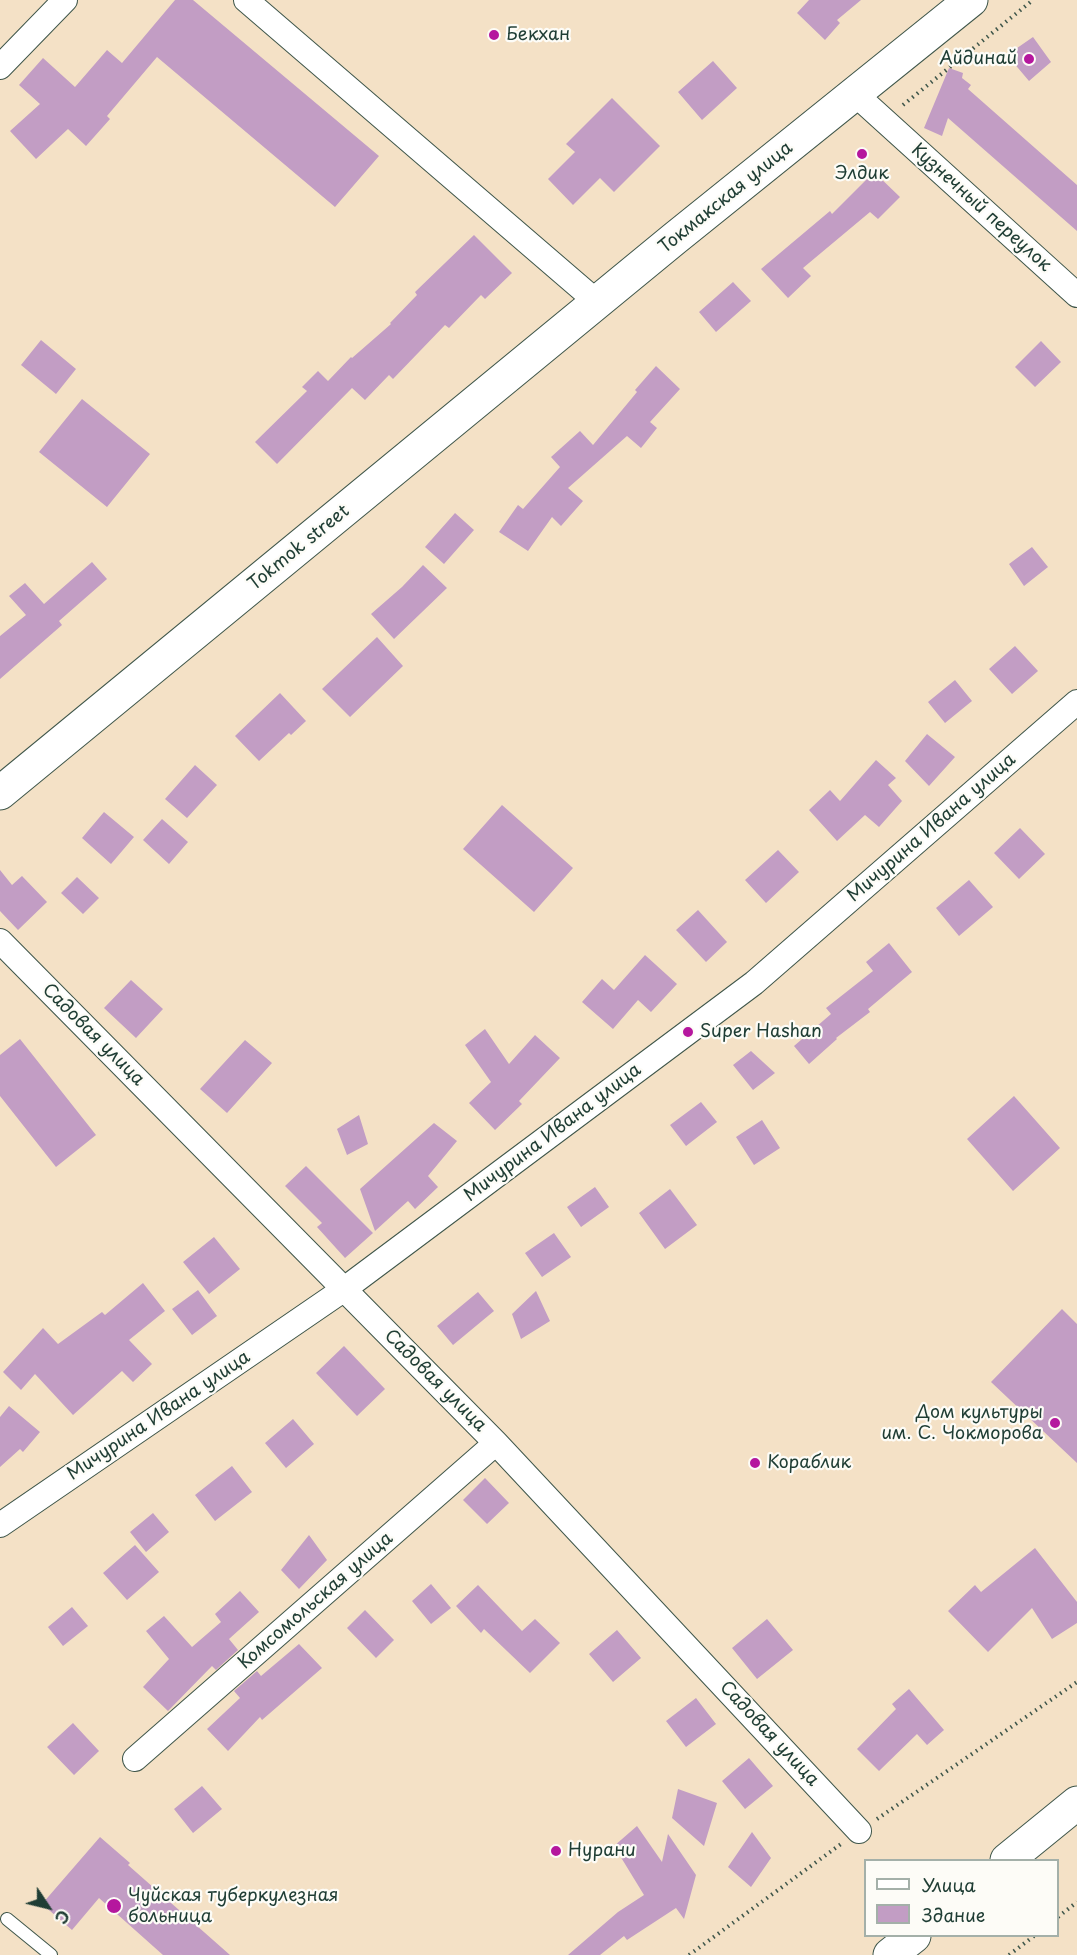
<!DOCTYPE html>
<meta charset="utf-8">
<style>
body{margin:0}
#map{position:relative;width:1077px;height:1955px;overflow:hidden;background:#f4e1c6;font-family:"Playpen Sans",sans-serif}
canvas{display:block}
.legend{position:absolute;left:864px;top:1859px;width:195px;height:78px;box-sizing:border-box;background:#fdfcf7;border:2px solid #a4b0a9;margin:0;padding:8px 10px;list-style:none;font-size:18px;color:#1f3d34}
.legend li{display:flex;align-items:center;gap:12px;height:30px}
.legend b{width:30px;border:2px solid #a4b0a9}
.north{position:absolute;left:18px;top:1877px;width:60px;height:60px;-webkit-text-stroke:4px #fdfcf7;paint-order:stroke;rotate:125deg;font-size:16px;font-weight:700;line-height:24px;text-align:center;color:#1f3d34}
.north::after{content:'';display:block;margin:auto;width:21px;height:27px;background:#1f3d34;clip-path:polygon(50% 0,100% 100%,50% 72%,0 100%)}
</style>
<div id="map">
<canvas width="1077" height="1955"></canvas>
<ul class="legend">
<li><b style="height:8px;background:#fff"></b>Улица</li>
<li><b style="height:16px;background:#c29dc4"></b>Здание</li>
</ul>
<div class="north">С</div>
</div>
<script>
const g = document.querySelector('canvas').getContext('2d');
g.lineJoin = 'round';
function fillPath(path, color) { g.fillStyle = color; g.fill(path, 'evenodd'); }
const toPath = rows => new Path2D(rows.map(r => 'M' + r).join(''));
function strokePath(path, color, width, dash) { g.strokeStyle = color; g.lineWidth = width; g.lineCap = dash ? 'butt' : 'round'; g.setLineDash(dash || []); g.stroke(path); }
function drawText(font, color, halo, rows, align = 'center') {
  g.font = font + ' "Playpen Sans",sans-serif'; g.lineWidth = 4.5; g.setLineDash([]); g.textBaseline = 'middle'; g.strokeStyle = halo; g.fillStyle = color; for (const [text, x, y, turn = 0] of rows) {
    g.save(); g.translate(x, y); g.rotate((+turn || 0) * Math.PI / 180); g.textAlign = isNaN(turn) ? turn : align; if (halo) g.strokeText(text, 0, 0); g.fillText(text, 0, 0); g.restore();
  }
}
const building = toPath([
 [175,0,193,0,379,156,335,207,157,57,107,116,110,119,86,146,68,129,36,159,10,131,40,104,19,85,43,58,75,87,107,50,122,63],
 [809,0,861,0,837,20,840,23,825,40,797,13],
 [1033,37,1051,62,1029,81,1007,55],
 [713,61,737,88,702,120,678,92],
 [949,68,963,73,962,78,971,85,968,89,1077,185,1077,231,948,118,942,136,924,128],
 [612,98,660,146,614,192,600,178,573,205,548,179,575,152,566,144],
 [874,172,900,197,878,219,870,212,803,268,811,276,788,298,761,269,830,211,832,214],
 [474,235,512,273,485,299,481,295,449,328,445,325,393,379,389,375,365,400,352,388,277,464,255,442,307,391,302,387,318,371,328,381,351,357,352,358,391,324,390,323,417,295,415,292],
 [733,282,751,301,716,332,699,312],
 [41,340,76,369,56,394,21,365],
 [1041,341,1061,362,1035,387,1015,367],
 [656,366,680,389,650,422,657,428,641,448,627,436,568,488,583,501,561,526,552,517,528,551,499,532,518,505,523,509,560,467,551,457,580,431,593,445,637,392,635,390],
 [82,399,150,454,107,507,39,452],
 [455,513,474,530,444,564,425,547],
 [1032,547,1048,567,1024,586,1009,564],
 [92,562,107,579,59,621,62,625,0,679,0,636,26,615,9,596,25,583,44,604],
 [423,565,447,588,394,639,371,614,402,587],
 [377,637,403,666,350,717,322,689],
 [1015,646,1038,671,1012,694,989,669],
 [955,680,972,701,945,723,928,702],
 [280,693,306,721,291,735,289,733,259,761,235,736],
 [927,734,955,757,929,786,905,761],
 [876,760,896,778,888,785,902,801,879,827,865,815,837,841,809,810,830,790,840,801],
 [195,765,217,785,187,818,165,799],
 [502,805,573,868,534,912,463,849],
 [104,812,134,837,111,864,82,838],
 [162,819,188,842,169,864,143,840],
 [1020,828,1045,854,1019,879,994,853],
 [778,850,799,872,766,903,745,880],
 [0,870,12,885,22,876,47,902,18,930,0,911],
 [77,877,99,898,83,914,61,893],
 [969,880,993,907,959,936,936,908],
 [698,910,727,942,706,962,676,930],
 [889,943,912,972,868,1009,870,1012,836,1038,837,1039,809,1064,794,1046,831,1014,826,1008,873,971,866,962],
 [645,955,677,984,651,1012,638,1000,613,1029,582,1002,602,979,614,990],
 [131,980,163,1009,136,1038,104,1008],
 [485,1029,509,1064,535,1035,560,1058,519,1101,522,1104,495,1130,469,1103,491,1082,465,1045],
 [20,1039,96,1135,56,1167,0,1096,0,1055],
 [245,1040,272,1063,227,1113,200,1089],
 [751,1051,775,1073,753,1090,733,1065],
 [1014,1096,1060,1148,1013,1191,967,1139],
 [701,1102,717,1122,686,1146,670,1125],
 [359,1115,368,1144,347,1155,337,1129],
 [762,1120,780,1148,754,1165,736,1137],
 [434,1123,457,1141,428,1176,438,1187,415,1209,408,1201,375,1231,360,1189],
 [306,1166,373,1233,345,1258,317,1227,322,1223,285,1186],
 [595,1187,609,1207,581,1227,567,1207],
 [670,1189,697,1225,665,1249,639,1213],
 [554,1233,571,1257,542,1277,525,1253],
 [214,1237,240,1269,209,1294,183,1262],
 [143,1283,165,1311,129,1340,152,1364,133,1382,122,1371,73,1415,35,1374,21,1390,3,1372,43,1328,58,1344,102,1312,105,1315],
 [198,1290,217,1316,192,1335,172,1309],
 [536,1291,550,1321,521,1339,512,1314],
 [478,1292,494,1311,453,1345,437,1326],
 [1062,1309,1077,1324,1077,1463,991,1382],
 [344,1346,385,1389,357,1416,316,1373],
 [9,1406,40,1432,23,1452,20,1449,0,1467,0,1417],
 [293,1419,314,1444,286,1468,265,1443],
 [232,1466,252,1492,215,1521,195,1495],
 [485,1478,509,1503,487,1524,463,1500],
 [153,1513,169,1532,146,1552,130,1532],
 [309,1535,327,1560,299,1589,281,1570],
 [135,1545,159,1572,127,1600,103,1573],
 [1035,1548,1077,1602,1077,1623,1052,1639,1032,1608,988,1652,948,1611,975,1585,981,1592],
 [431,1584,451,1608,431,1624,412,1601],
 [478,1585,522,1631,535,1619,560,1643,530,1673,484,1629,481,1633,456,1606],
 [240,1591,259,1612,229,1639,238,1650,216,1670,212,1666,168,1711,143,1687,169,1659,146,1631,164,1616,192,1647,221,1622,215,1614],
 [72,1607,88,1626,63,1646,48,1627],
 [365,1610,394,1640,376,1658,347,1628],
 [767,1619,793,1650,757,1679,732,1648],
 [617,1630,641,1658,613,1682,589,1654],
 [299,1644,322,1668,262,1720,260,1717,228,1751,207,1729,240,1698,234,1691,257,1671,261,1676],
 [909,1689,944,1730,927,1745,917,1734,879,1771,857,1749,896,1709,892,1704],
 [696,1698,716,1724,686,1747,666,1721],
 [73,1723,99,1751,74,1775,47,1747],
 [749,1758,773,1786,745,1809,722,1781],
 [202,1786,222,1809,193,1833,174,1809],
 [678,1789,717,1803,704,1846,672,1818],
 [637,1826,662,1862,668,1834,696,1875,684,1919,676,1908,627,1940,624,1936,600,1955,568,1955,618,1912,644,1895,614,1846],
 [752,1832,771,1858,751,1887,728,1867],
 [100,1837,130,1863,128,1865,230,1955,163,1955,99,1898,72,1930,42,1904]
]);
const path = toPath([
 [903,105,1033,0],
 [877,1819,1077,1682],
 [1058,1917,1077,1902],
 [689,1955,841,1844],
 [1009,1955,1034,1936]
]);
const service = toPath([
 [7,1919,51,1955]
]);
const minor = toPath([
 [246,0,597,302],
 [0,67,65,0],
 [854,93,1077,295],
 [0,941,496,1443,859,1831],
 [0,1525,343,1290,754,983,1077,702],
 [135,1759,496,1443]
]);
const secondary = toPath([
 [0,793,674,239,971,0]
]);
const primary = toPath([
 [1007,1860,1077,1803],
 [890,1955,914,1936]
]);
const markers = [
 [494,35,6,"#b5179e"],
 [1029,59,6,"#b5179e"],
 [862,154,6,"#b5179e"],
 [688,1032,6,"#b5179e"],
 [1055,1423,6,"#b5179e"],
 [755,1463,6,"#b5179e"],
 [556,1851,6,"#b5179e"],
 [114,1906,8,"#b5179e"]
];
const poiNames = [
 ["Бекхан",506,35],
 ["Айдинай",1017,59,"right"],
 ["Элдик",862,174,"center"],
 ["Super Hashan",700,1032],
 ["Дом культуры",1043,1413,"right"],
 ["им. С. Чокморова",1043,1434,"right"],
 ["Кораблик",767,1463],
 ["Нурани",568,1851],
 ["Чуйская туберкулезная",128,1896],
 ["больница",128,1917]
];
const streetNames = [
 ["Токмакская улица",726,198,-39],
 ["Кузнечный переулок",981,208,42],
 ["Tokmok street",299,548,-39],
 ["Мичурина Ивана улица",932,828,-41],
 ["Садовая улица",93,1035,45],
 ["Мичурина Ивана улица",553,1133,-37],
 ["Садовая улица",435,1381,45],
 ["Мичурина Ивана улица",159,1416,-34],
 ["Комсомольская улица",316,1601,-41],
 ["Садовая улица",769,1734,47]
];
fillPath(building, '#c29dc4');
strokePath(service, '#3f564a', 14);
strokePath(minor, '#3f564a', 26);
strokePath(secondary, '#3f564a', 35);
strokePath(primary, '#3f564a', 35);
strokePath(path, '#3f564a', 4, [1.5, 4.5]);
strokePath(service, '#fff', 12);
strokePath(minor, '#fff', 24);
strokePath(secondary, '#fff', 33);
strokePath(primary, '#fff', 33);
for (const [x, y, r, color] of markers) { const dot = new Path2D(); dot.arc(x, y, r, 0, 2 * Math.PI); g.fillStyle = color; g.fill(dot); strokePath(dot, '#fdfcf7', 2); }
drawText('18px', '#1f3d34', '#fdfcf7', poiNames, 'left');
drawText('18px', '#1f3d34', '#fdfcf7', streetNames);
</script>
